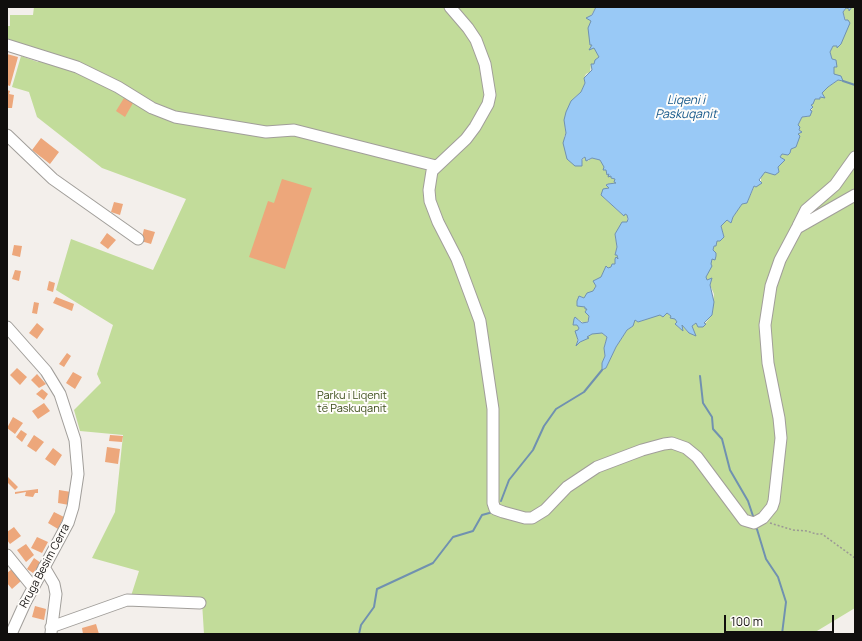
<!DOCTYPE html>
<meta charset="utf-8">
<style>
body{margin:0}
#map{position:relative;width:862px;height:641px;overflow:hidden;background:#f3efeb;font-family:Manrope,sans-serif}
canvas{display:block}
.frame{position:absolute;inset:0;border:8px solid #100e0d;pointer-events:none}
.scale{position:absolute;left:724px;top:615px;width:110px;height:18px;box-sizing:border-box;border:2px solid #100e0d;border-top:0;padding-left:5px;font-size:12px;line-height:14px;white-space:nowrap;color:#100e0d;-webkit-text-stroke:3px #fffdfa;paint-order:stroke}
</style>
<div id="map">
<canvas width="862" height="641"></canvas>
<div class="frame"></div>
<div class="scale">100 m</div>
</div>
<script>
const g = document.querySelector('canvas').getContext('2d');
g.lineJoin = 'round';
function fillPath(path, color) { g.fillStyle = color; g.fill(path, 'evenodd'); }
const toPath = rows => new Path2D(rows.map(r => 'M' + r).join(''));
function strokePath(path, color, width, dash) { g.strokeStyle = color; g.lineWidth = width; g.lineCap = dash ? 'butt' : 'round'; g.setLineDash(dash || []); g.stroke(path); }
function drawText(font, color, halo, rows, align = 'center') {
  g.font = font + ' Manrope,sans-serif'; g.lineWidth = 4; g.setLineDash([]); g.textBaseline = 'middle'; g.strokeStyle = halo; g.fillStyle = color; for (const [text, x, y, turn = 0] of rows) {
    g.save(); g.translate(x, y); g.rotate((+turn || 0) * Math.PI / 180); g.textAlign = isNaN(turn) ? turn : align; if (halo) g.strokeText(text, 0, 0); g.fillText(text, 0, 0); g.restore();
  }
}
const green = toPath([
 [34,7,596,7,589,19,591,21,590,41,592,45,591,46,596,49,599,57,594,64,591,65,590,72,586,74,584,78,585,83,581,92,571,101,565,127,566,133,564,137,581,162,585,157,588,161,592,158,600,160,607,170,607,174,615,179,614,182,617,183,607,184,606,185,609,188,605,190,601,195,624,216,625,214,627,215,627,222,615,234,617,247,615,255,617,255,618,259,615,260,615,264,612,264,611,267,609,268,606,267,601,278,594,282,596,286,593,291,585,298,579,296,587,309,589,319,585,324,578,319,574,325,577,325,579,328,577,332,577,341,580,342,592,333,602,333,607,337,604,348,605,356,602,363,602,370,606,368,616,347,627,330,633,326,634,319,638,322,657,315,665,315,667,313,675,319,677,322,675,324,682,330,681,324,689,333,695,335,692,326,696,323,704,325,712,315,714,294,710,285,711,279,707,280,706,277,712,259,716,256,713,250,714,246,717,241,724,237,721,226,727,220,731,223,733,217,742,204,745,202,747,203,754,187,761,181,761,176,765,172,770,172,771,174,779,172,778,167,784,160,780,157,782,154,788,155,790,153,791,149,796,147,799,136,798,134,800,131,798,125,802,117,808,117,813,107,811,105,815,99,820,99,824,90,828,87,838,80,842,81,834,75,834,67,836,60,832,59,830,52,846,21,843,12,846,8,855,7,855,608,812,634,204,634,202,602,131,596,139,571,92,558,115,512,123,435,80,431,74,410,101,383,97,374,113,325,56,290,71,239,153,270,186,199,102,168,37,117,29,92,12,87,21,56,38,62,39,59,7,50,7,26,10,26,10,15,33,15]
]);
const water = toPath([
 [596,7,852,7,849,11,849,9,846,8,843,12,845,20,848,20,850,23,841,44,837,48,837,46,833,46,830,52,832,59,836,60,837,67,834,67,834,74,841,76,843,81,838,80,828,87,822,93,825,98,820,97,820,99,815,99,813,104,811,105,813,107,810,110,812,111,810,116,802,117,798,125,800,127,799,130,802,132,798,134,800,136,796,147,791,149,790,153,788,155,782,154,780,157,785,160,778,167,779,172,775,175,765,172,759,180,762,183,756,187,754,186,747,203,742,204,733,217,731,223,727,220,721,226,724,237,720,241,717,241,716,246,714,246,713,250,716,253,716,256,715,260,712,259,711,264,712,266,706,277,707,280,712,278,710,285,714,302,712,315,704,323,706,324,703,327,698,327,696,323,692,326,696,336,689,333,682,325,683,331,675,324,677,322,675,319,670,318,671,316,667,313,663,317,660,315,638,322,635,320,633,326,627,330,616,347,606,368,602,370,602,363,605,356,604,348,607,337,602,333,592,334,587,337,589,338,580,342,576,346,578,340,575,331,578,330,579,328,577,325,573,325,574,319,575,317,582,323,588,322,589,316,585,312,587,309,585,309,585,307,577,306,577,301,579,296,584,298,587,293,593,291,596,286,593,281,601,277,606,266,608,268,611,267,612,264,615,264,615,259,616,257,618,259,617,255,615,255,617,247,615,234,622,222,627,222,628,219,627,215,625,214,624,216,601,195,603,189,609,188,606,185,608,184,616,183,614,182,615,179,611,178,611,176,608,177,609,174,607,175,606,170,603,170,604,167,600,160,592,158,586,161,585,157,582,159,582,166,575,166,567,159,563,143,566,133,564,120,566,112,571,101,581,92,585,83,584,78,592,70,591,64,594,64,595,60,599,57,594,48,589,50,592,45,590,45,588,28,591,21,586,18,592,15,596,7]
]);
const stream = toPath([
 [843,81,855,85],
 [700,376,703,403,712,417,713,429,722,439,730,470,748,501,753,516],
 [501,501,509,480,533,450,544,426,556,409,584,392,602,370],
 [756,526,766,559,778,577,786,602,782,634],
 [359,634,361,625,374,607,377,589,433,563,453,537,473,531,482,515,493,512]
]);
const building = toPath([
 [7,54,18,57,10,86,7,85],
 [7,90,10,91,9,94,14,95,12,108,7,108],
 [124,98,133,103,125,117,116,111],
 [41,138,59,152,50,164,32,150],
 [282,179,312,188,285,269,249,257,268,201,274,203],
 [114,202,123,204,120,215,111,212],
 [144,229,155,232,151,244,141,241],
 [107,233,116,240,108,249,100,243],
 [14,245,22,246,20,257,12,255],
 [15,270,21,271,19,281,12,279],
 [49,281,55,283,53,292,47,290],
 [56,297,74,304,72,311,53,303],
 [34,302,39,303,37,314,32,313],
 [37,323,44,329,37,339,29,333],
 [67,353,71,356,64,367,59,364],
 [17,368,27,377,20,385,10,375],
 [73,372,82,377,75,389,66,383],
 [37,374,46,384,39,388,31,380],
 [42,389,48,394,44,400,36,394],
 [44,403,50,411,38,419,32,411],
 [13,417,23,423,15,434,7,428],
 [21,430,27,434,22,442,16,437],
 [34,435,44,442,36,452,27,446],
 [110,435,123,436,122,442,109,441],
 [107,447,120,449,118,464,105,462],
 [53,448,62,455,55,466,45,459],
 [8,477,18,487,15,490,7,482],
 [38,489,38,493,35,493,33,497,25,496,26,492,15,494,15,492],
 [59,490,71,492,69,505,58,503],
 [54,512,64,517,58,529,48,523],
 [14,527,21,536,10,544,7,540,7,532],
 [37,537,48,542,42,553,31,548],
 [26,544,34,555,26,562,17,550],
 [34,558,41,563,33,573,27,569],
 [12,569,21,581,12,589,7,583,7,573],
 [35,606,46,609,44,620,32,617],
 [96,624,99,634,83,634,82,628]
]);
const path = toPath([
 [770,523,793,530,807,531,816,534,822,534,855,558]
]);
const minor = toPath([
 [450,7,468,28,476,40,485,64,490,95,488,104,475,127,466,139,432,171,429,190,430,201,438,222,457,259,480,321,493,409,493,503,495,509,503,512,525,518,532,518,545,510,567,487,597,467,642,450,664,444,672,443,686,448,697,457,744,520,754,523,763,518,772,507,774,501,781,438,779,418,768,363,765,325,771,286,780,260,797,228,855,195],
 [7,45,77,67,118,87,152,108,175,117,266,132,294,130,436,166],
 [7,135,53,179,138,239],
 [798,226,806,210,835,185,855,157],
 [7,327,46,371,60,394,75,440,78,474,73,507,68,523,25,603,11,634],
 [7,555,33,587],
 [44,567,54,584,56,594,51,633],
 [51,627,127,600,200,603]
]);
const parkNames = [
 ["Parku i Liqenit",352,396],
 ["të Paskuqanit",352,409]
];
const streetNames = [
 ["Rruga Besim Cerra",45,566,-62]
];
const waterNames = [
 ["Liqeni i",686,101],
 ["Paskuqanit",686,115]
];
fillPath(green, '#c2dc9a');
fillPath(water, '#99c9f6');
strokePath(water, '#7091b0', 1);
strokePath(stream, '#7091b0', 2);
fillPath(building, '#eda77b');
strokePath(minor, '#a19e9a', 13);
strokePath(path, '#9b9895', 1.5, [2, 2]);
strokePath(minor, '#fff', 11);
drawText('11px', '#3a4b18', '#fffdfa', parkNames);
drawText('11px', '#100e0d', '#fffdfa', streetNames);
drawText('italic 12px', '#145789', '#fffdfa', waterNames);
</script>
